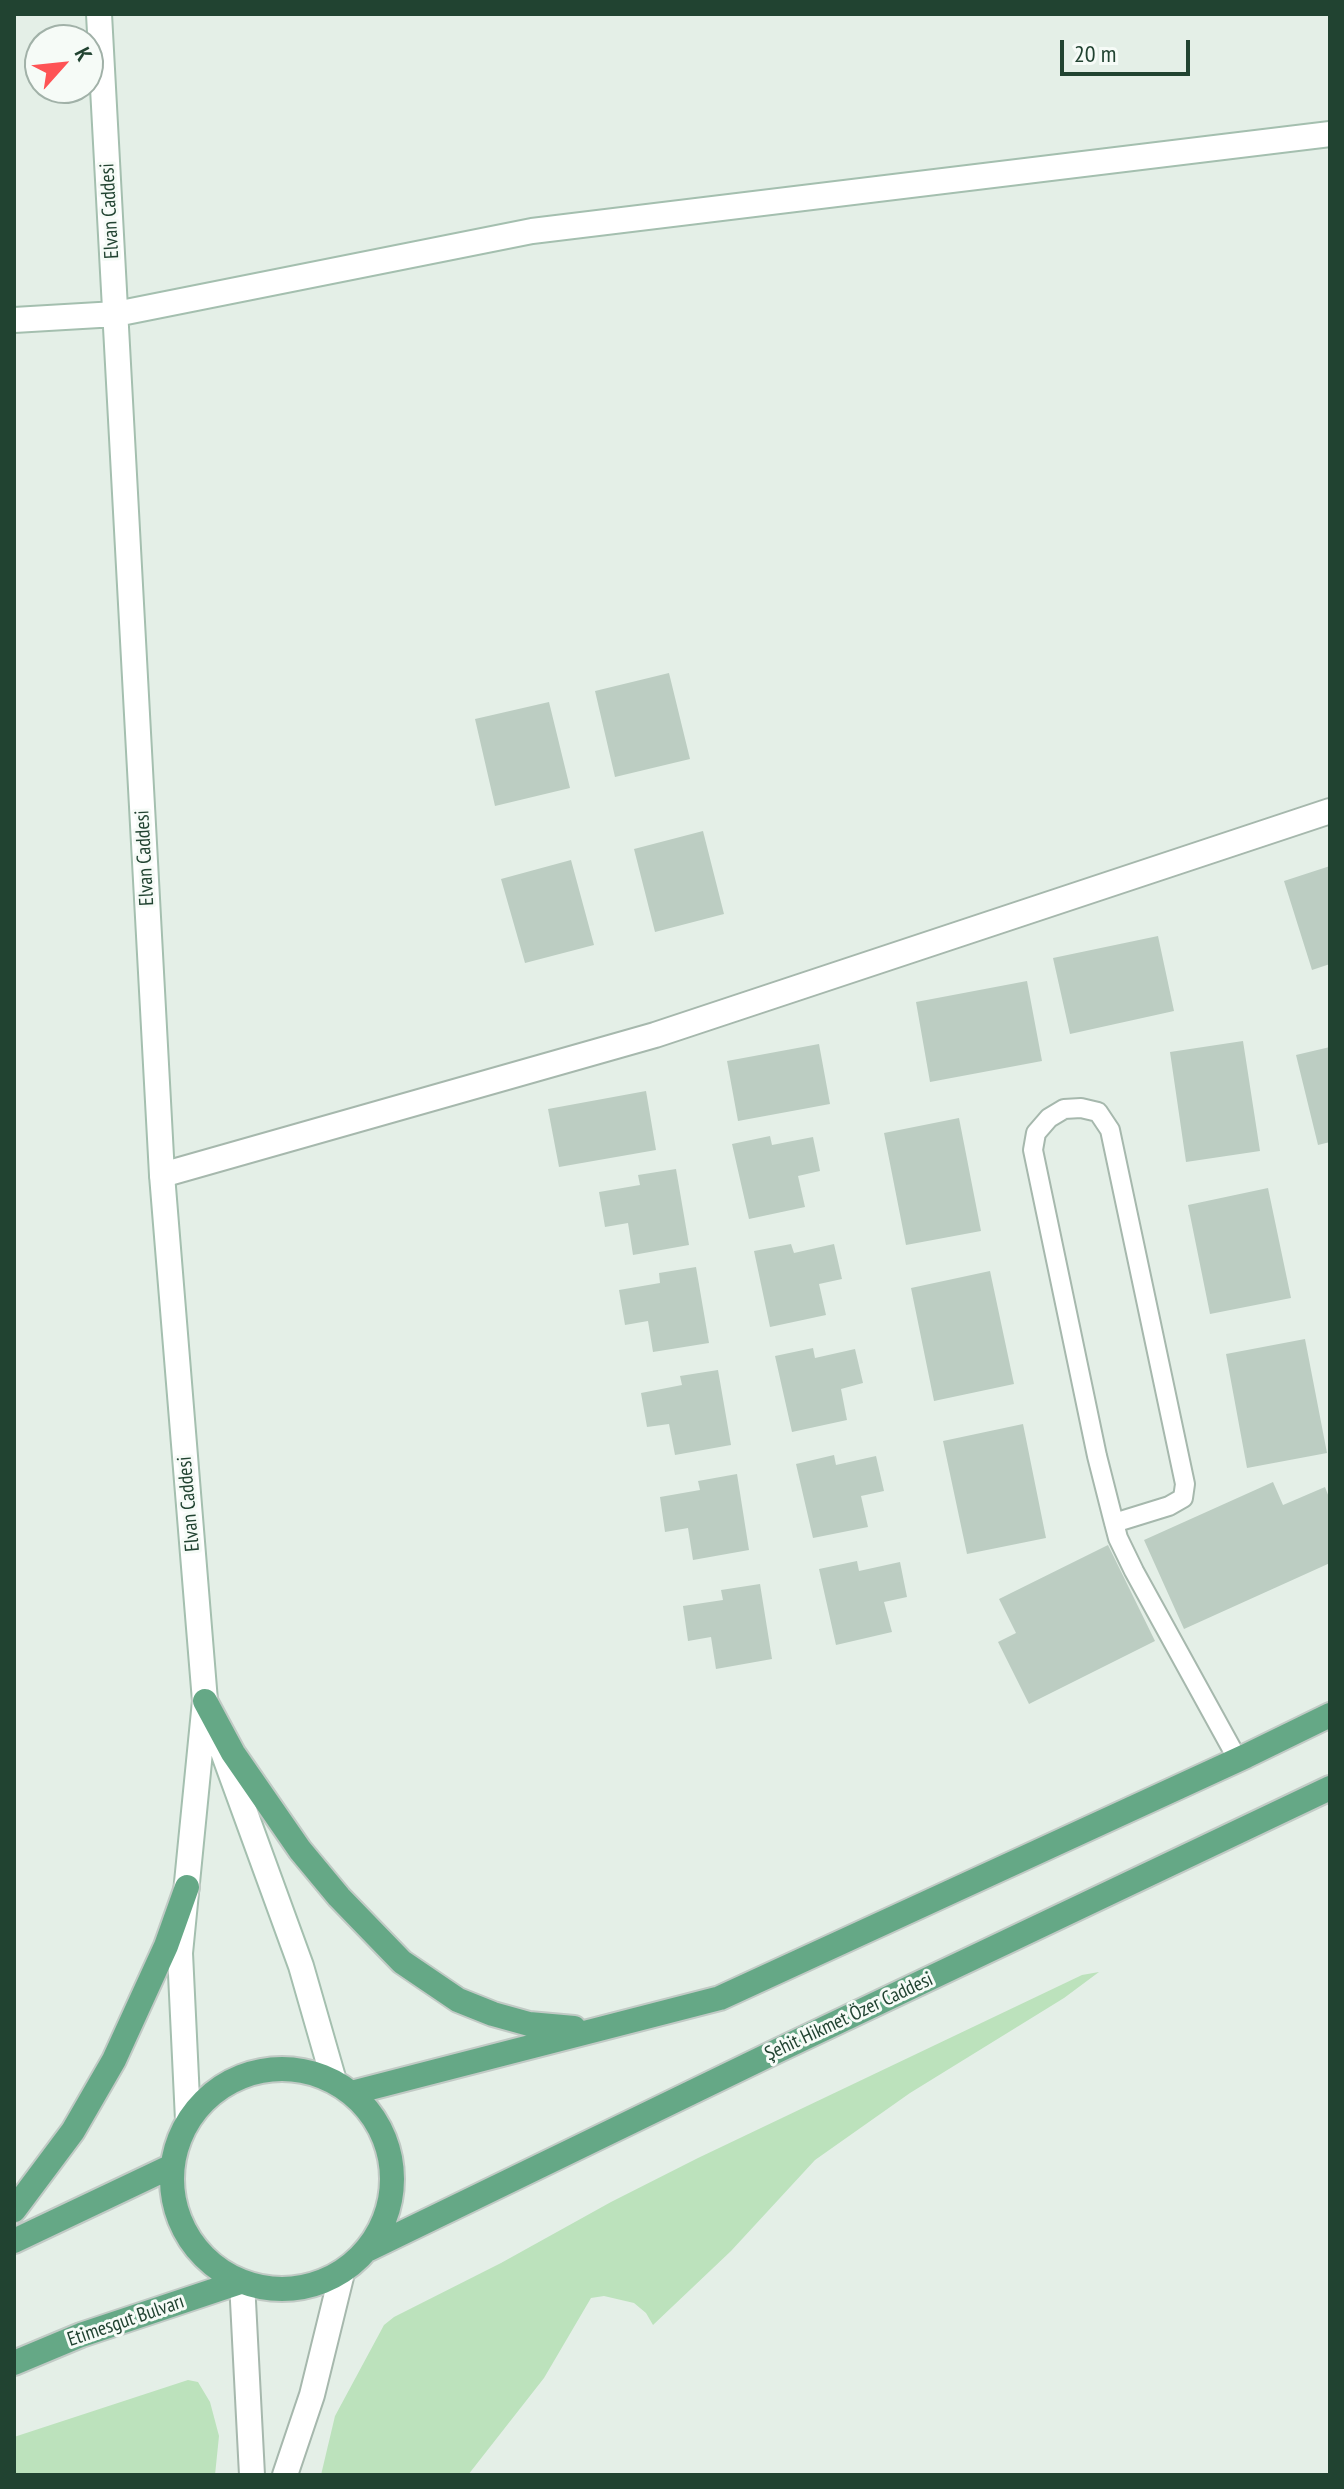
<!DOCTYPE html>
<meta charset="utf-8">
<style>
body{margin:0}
#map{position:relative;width:1344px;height:2489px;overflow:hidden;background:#e4efe7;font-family:"PT Sans Narrow",sans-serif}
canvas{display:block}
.frame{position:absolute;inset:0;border:16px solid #214331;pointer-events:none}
.north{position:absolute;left:24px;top:24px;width:80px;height:80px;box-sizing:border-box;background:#f6fbf7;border:2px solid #a1b1a8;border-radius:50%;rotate:63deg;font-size:22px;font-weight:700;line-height:32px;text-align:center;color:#214331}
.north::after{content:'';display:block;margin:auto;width:28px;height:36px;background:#fe5355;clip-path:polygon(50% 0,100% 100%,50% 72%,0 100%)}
.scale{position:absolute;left:1060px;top:40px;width:130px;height:36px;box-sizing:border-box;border:4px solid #214331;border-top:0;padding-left:10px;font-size:24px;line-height:28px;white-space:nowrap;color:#214331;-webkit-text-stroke:6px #f6fbf7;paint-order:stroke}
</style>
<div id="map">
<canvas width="1344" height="2489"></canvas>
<div class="frame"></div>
<div class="north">K</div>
<div class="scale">20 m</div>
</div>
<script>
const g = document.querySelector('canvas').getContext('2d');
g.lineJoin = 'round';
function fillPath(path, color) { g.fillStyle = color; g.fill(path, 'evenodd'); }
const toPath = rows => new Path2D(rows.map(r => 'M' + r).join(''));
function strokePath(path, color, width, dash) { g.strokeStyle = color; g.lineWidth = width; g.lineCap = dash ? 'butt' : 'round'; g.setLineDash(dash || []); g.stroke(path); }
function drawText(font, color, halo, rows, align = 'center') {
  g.font = font + ' "PT Sans Narrow",sans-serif'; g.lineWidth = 6; g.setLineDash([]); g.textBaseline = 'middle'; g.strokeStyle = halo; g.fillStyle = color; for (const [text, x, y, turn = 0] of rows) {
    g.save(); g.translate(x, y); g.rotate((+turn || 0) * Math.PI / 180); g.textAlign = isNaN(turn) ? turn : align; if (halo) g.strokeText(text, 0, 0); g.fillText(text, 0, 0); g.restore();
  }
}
const green = toPath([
 [1099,1972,1064,1998,910,2093,815,2160,731,2251,653,2325,646,2313,634,2303,604,2296,591,2298,544,2378,468,2475,321,2475,335,2416,384,2325,394,2317,501,2263,611,2202,698,2158,1082,1975],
 [188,2380,198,2382,210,2402,219,2436,215,2475,14,2475,14,2437]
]);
const building = toPath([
 [669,673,690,759,615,777,595,691],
 [549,702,570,788,495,806,475,719],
 [703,831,724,914,655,932,634,849],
 [571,860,594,945,525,963,501,879],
 [1330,866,1330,964,1312,970,1284,881],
 [1158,936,1174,1011,1070,1034,1053,958],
 [1027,981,1042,1061,930,1082,916,1002],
 [1243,1041,1260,1151,1186,1162,1170,1052],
 [819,1044,830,1104,738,1121,727,1061],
 [1330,1047,1330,1142,1318,1145,1296,1055],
 [646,1091,656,1150,559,1167,548,1109],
 [959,1118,981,1231,906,1245,884,1133],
 [770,1136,772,1145,813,1137,820,1171,798,1176,805,1207,749,1219,732,1144],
 [676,1169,689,1245,633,1255,628,1223,605,1227,599,1192,640,1185,638,1175],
 [1268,1188,1291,1298,1210,1314,1188,1205],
 [791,1244,794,1253,834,1244,842,1279,819,1284,826,1315,770,1327,754,1251],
 [696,1267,709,1343,653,1352,648,1321,625,1325,619,1290,660,1283,659,1273],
 [990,1271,1014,1384,934,1401,911,1288],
 [1305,1339,1327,1453,1247,1468,1226,1354],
 [813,1348,815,1358,855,1349,863,1383,841,1389,847,1420,792,1432,775,1356],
 [718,1370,731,1445,675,1455,669,1424,647,1427,641,1393,682,1385,680,1376],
 [1023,1424,1046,1538,967,1554,943,1441],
 [834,1455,836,1465,876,1456,884,1491,861,1496,868,1527,813,1538,796,1464],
 [737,1474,749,1550,693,1560,688,1528,665,1532,660,1497,700,1490,698,1481],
 [1273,1482,1283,1505,1325,1487,1330,1500,1330,1563,1184,1629,1144,1540],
 [1108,1545,1155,1641,1029,1704,998,1642,1016,1633,999,1599],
 [857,1561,859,1571,900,1562,907,1597,884,1602,892,1632,836,1645,819,1569],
 [760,1584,772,1659,716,1669,711,1637,688,1641,683,1606,723,1600,721,1590]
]);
const lane = toPath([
 [1114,1523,1169,1506,1183,1498,1185,1484,1110,1130,1098,1112,1081,1108,1064,1109,1049,1118,1036,1133,1033,1150,1097,1456,1112,1515,1118,1538,1134,1571,1238,1760]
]);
const street = toPath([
 [162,1175,655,1035,1330,811],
 [242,2282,252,2475],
 [285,2475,312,2395,342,2273]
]);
const secondary = toPath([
 [99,14,162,1175,205,1701,180,1953,188,2120],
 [14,320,116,314,532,231,1330,134],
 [219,1741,301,1966,334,2081]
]);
const primary = toPath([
 [205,1701,233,1753,300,1850,339,1897,402,1962,458,2000,493,2014,529,2024,574,2028],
 '172 2179a110 110 0 1 1 220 0a110 110 0 1 1-220 0Z',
 [351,2093,720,1998,1246,1756,1330,1715],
 [14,2210,73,2131,114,2060,166,1946,187,1887],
 [14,2241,172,2166],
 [369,2249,779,2050,1330,1788],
 [14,2363,81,2335,240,2282]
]);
const streetNames = [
 ["Elvan Caddesi",110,211,-93],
 ["Elvan Caddesi",145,858,-93],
 ["Elvan Caddesi",189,1504,-95],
 ["Şehit Hikmet Özer Caddesi",849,2017,-25],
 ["Etimesgut Bulvarı",126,2321,-19]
];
fillPath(green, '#bce2bc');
fillPath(building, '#bccdc2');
strokePath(lane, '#a6b8ad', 22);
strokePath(street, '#a6b8ad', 28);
strokePath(secondary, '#a4bfaf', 28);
strokePath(primary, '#c1cac5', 28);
strokePath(lane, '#fff', 18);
strokePath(street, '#fff', 24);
strokePath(secondary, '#fff', 24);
strokePath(primary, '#65a886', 24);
drawText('20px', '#214331', '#f6fbf7', streetNames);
</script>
